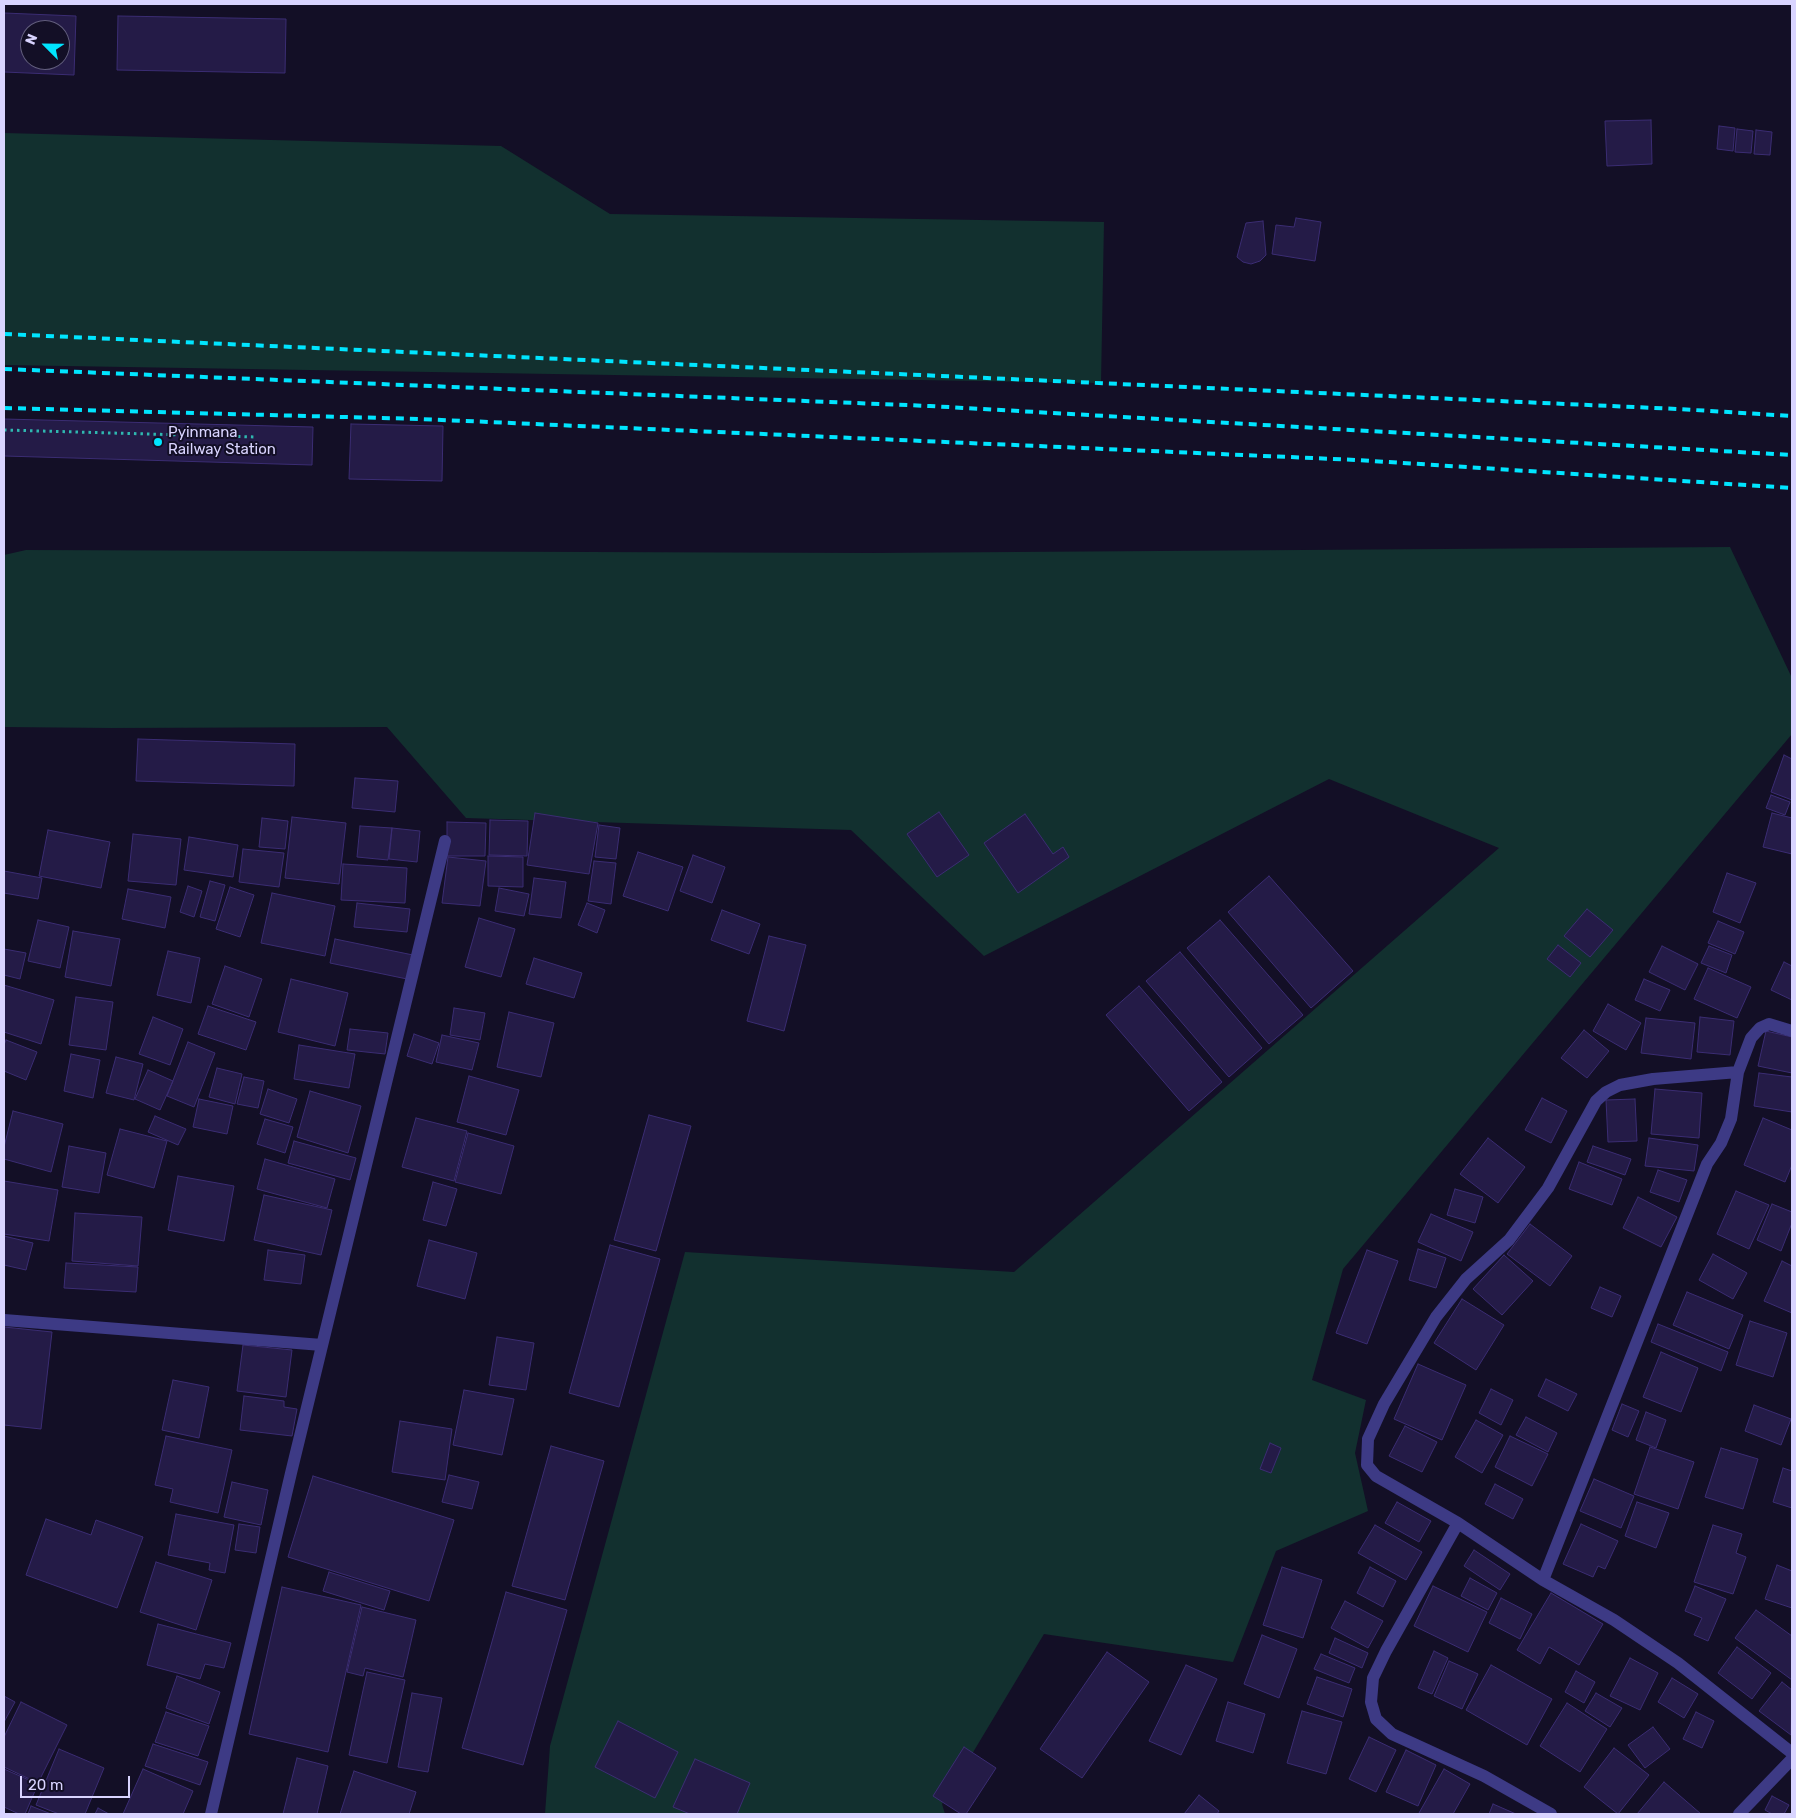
<!DOCTYPE html>
<style>
body{margin:0}
#map{position:relative;width:1796px;height:1818px;overflow:hidden;background:#130f26;font-family:Rubik,sans-serif}
canvas{display:block}
.frame{position:absolute;inset:0;border:5px solid #d9d4ff;pointer-events:none}
.north{position:absolute;left:20px;top:20px;width:50px;height:50px;box-sizing:border-box;background:#130f26;border:1px solid #625e7d;border-radius:50%;rotate:293deg;font-size:14px;font-weight:700;line-height:20px;text-align:center;color:#d9d4ff}
.north::after{content:'';display:block;margin:auto;width:18px;height:22px;background:#00e5ff;clip-path:polygon(50% 0,100% 100%,50% 72%,0 100%)}
.scale{position:absolute;left:20px;top:1776px;width:110px;height:22px;box-sizing:border-box;border:2px solid #d9d4ff;border-top:0;padding-left:6px;font-size:15px;line-height:18px;white-space:nowrap;color:#d9d4ff;-webkit-text-stroke:4px #130f26;paint-order:stroke}
</style>
<div id="map">
<canvas width="1796" height="1818"></canvas>
<div class="frame"></div>
<div class="north">N</div>
<div class="scale">20 m</div>
</div>
<script>
const g = document.querySelector('canvas').getContext('2d');
g.lineJoin = 'round';
function fillPath(path, color) { g.fillStyle = color; g.fill(path, 'evenodd'); }
const toPath = rows => new Path2D(rows.map(r => 'M' + r).join(''));
function strokePath(path, color, width, dash) { g.strokeStyle = color; g.lineWidth = width; g.lineCap = dash ? 'butt' : 'round'; g.setLineDash(dash || []); g.stroke(path); }
function drawText(font, color, halo, rows, align = 'center') {
  g.font = font + ' Rubik,sans-serif'; g.lineWidth = 4; g.setLineDash([]); g.textBaseline = 'middle'; g.strokeStyle = halo; g.fillStyle = color; for (const [text, x, y, turn = 0] of rows) {
    g.save(); g.translate(x, y); g.rotate((+turn || 0) * Math.PI / 180); g.textAlign = isNaN(turn) ? turn : align; if (halo) g.strokeText(text, 0, 0); g.fillText(text, 0, 0); g.restore();
  }
}
const green = toPath([
 [4,133,501,146,610,214,1104,222,1101,383,4,365],
 [1730,547,1792,678,1792,734,1343,1269,1312,1380,1366,1400,1355,1453,1368,1511,1276,1551,1233,1662,1044,1634,942,1804,945,1814,545,1814,550,1746,685,1252,1014,1272,1499,848,1329,779,984,956,851,830,466,818,387,727,111,728,4,727,4,555,26,550,871,553]
]);
const building = toPath([
 [4,13,76,16,74,75,4,72,4,13],
 [30,30,60,30,60,60,30,60,30,30],
 [118,16,286,19,285,73,117,70,118,16],
 [1651,120,1652,164,1607,166,1605,121,1651,120],
 [1719,126,1735,128,1733,151,1717,149,1719,126],
 [1737,129,1753,131,1751,153,1735,152,1737,129],
 [1756,130,1772,132,1770,155,1754,154,1756,130],
 [1296,218,1321,222,1315,261,1272,254,1276,225,1294,227,1296,218],
 [1263,221,1266,255,1260,261,1251,264,1243,262,1237,257,1246,223,1263,221],
 [4,419,313,427,312,465,4,456,4,419],
 [351,424,443,426,442,481,349,479,351,424],
 [138,739,295,744,294,786,136,781,138,739],
 [1784,755,1792,759,1792,800,1771,792,1784,755],
 [355,778,398,781,395,812,352,808,355,778],
 [1771,795,1790,802,1785,815,1766,808,1771,795],
 [939,812,969,855,937,877,907,834,939,812],
 [535,813,598,823,589,874,527,865,535,813],
 [1772,813,1792,818,1792,854,1763,847,1772,813],
 [1025,814,1053,854,1063,847,1069,857,1018,893,984,843,1025,814],
 [292,817,346,823,339,884,285,878,292,817],
 [262,818,288,821,285,849,259,847,262,818],
 [490,820,528,821,527,856,489,855,490,820],
 [447,822,486,823,485,856,447,856,447,822],
 [599,825,620,828,616,859,595,857,599,825],
 [360,826,392,828,388,860,357,857,360,826],
 [392,828,420,831,417,862,389,859,392,828],
 [48,830,110,842,101,888,39,876,48,830],
 [133,834,181,839,176,885,128,881,133,834],
 [189,837,238,845,233,877,184,870,189,837],
 [243,849,284,853,279,887,239,882,243,849],
 [638,852,683,867,668,911,623,896,638,852],
 [693,855,725,867,712,903,680,891,693,855],
 [488,856,523,857,523,887,488,886,488,856],
 [448,857,486,861,480,906,442,903,448,857],
 [594,861,616,863,611,904,588,901,594,861],
 [343,864,407,868,405,903,341,900,343,864],
 [4,871,42,878,38,899,4,893,4,871],
 [1727,873,1756,883,1740,923,1713,912,1727,873],
 [1269,876,1353,971,1311,1008,1228,912,1269,876],
 [534,878,566,882,561,918,529,914,534,878],
 [210,881,225,885,215,921,200,917,210,881],
 [188,886,202,891,194,917,180,912,188,886],
 [230,887,254,895,240,937,216,929,230,887],
 [499,888,529,894,524,916,495,911,499,888],
 [128,889,171,897,165,928,122,919,128,889],
 [272,893,335,906,325,956,261,943,272,893],
 [357,903,410,909,407,932,354,927,357,903],
 [587,903,605,910,597,933,578,925,587,903],
 [1587,909,1613,930,1590,957,1564,936,1587,909],
 [722,910,760,924,749,954,711,940,722,910],
 [479,918,515,929,501,977,465,967,479,918],
 [38,920,69,927,60,968,28,961,38,920],
 [1220,920,1303,1015,1269,1044,1187,948,1220,920],
 [1718,921,1744,932,1735,954,1708,943,1718,921],
 [73,931,120,939,111,986,65,977,73,931],
 [769,936,806,945,784,1031,747,1021,769,936],
 [335,939,413,955,407,979,330,963,335,939],
 [1558,945,1581,963,1570,977,1547,959,1558,945],
 [1662,946,1698,964,1685,990,1649,972,1662,946],
 [1709,946,1732,955,1726,973,1701,963,1709,946],
 [4,949,26,953,20,979,4,975,4,949],
 [168,951,200,958,191,1003,157,995,168,951],
 [1180,952,1262,1048,1229,1077,1146,981,1180,952],
 [534,958,582,973,574,998,526,984,534,958],
 [1784,962,1792,966,1792,1000,1771,990,1784,962],
 [225,966,262,979,249,1017,212,1004,225,966],
 [1708,968,1751,987,1737,1018,1694,999,1708,968],
 [291,979,348,993,335,1046,278,1032,291,979],
 [1644,979,1670,990,1660,1011,1635,1000,1644,979],
 [4,985,54,1000,41,1044,4,1032,4,985],
 [1139,986,1222,1082,1189,1111,1106,1015,1139,986],
 [76,997,113,1002,106,1050,69,1045,76,997],
 [1608,1004,1641,1023,1626,1050,1593,1031,1608,1004],
 [208,1006,256,1022,246,1050,198,1034,208,1006],
 [454,1008,485,1013,480,1040,450,1035,454,1008],
 [509,1012,554,1023,541,1077,497,1067,509,1012],
 [153,1017,183,1029,170,1065,139,1054,153,1017],
 [1700,1017,1734,1021,1730,1055,1697,1052,1700,1017],
 [1646,1018,1695,1023,1691,1059,1641,1053,1646,1018],
 [350,1029,388,1033,385,1054,347,1050,350,1029],
 [1584,1030,1609,1051,1587,1078,1561,1058,1584,1030],
 [1766,1031,1792,1037,1792,1073,1758,1066,1766,1031],
 [414,1034,439,1043,432,1064,407,1056,414,1034],
 [442,1035,479,1043,472,1070,436,1062,442,1035],
 [6,1040,37,1052,26,1080,4,1071,4,1045,6,1040],
 [188,1042,215,1053,194,1107,167,1096,188,1042],
 [299,1045,355,1054,349,1088,294,1079,299,1045],
 [71,1054,100,1060,93,1098,64,1091,71,1054],
 [116,1057,143,1064,134,1100,106,1093,116,1057],
 [217,1068,242,1074,235,1104,209,1097,217,1068],
 [148,1070,173,1081,160,1110,135,1099,148,1070],
 [1759,1073,1792,1077,1792,1112,1754,1106,1759,1073],
 [469,1076,519,1090,506,1135,457,1122,469,1076],
 [244,1077,264,1081,258,1108,237,1104,244,1077],
 [268,1089,297,1099,289,1123,260,1114,268,1089],
 [1655,1089,1702,1093,1699,1138,1651,1134,1655,1089],
 [310,1091,361,1106,348,1153,297,1137,310,1091],
 [1542,1098,1567,1111,1551,1143,1525,1130,1542,1098],
 [199,1099,233,1106,227,1134,193,1127,199,1099],
 [1635,1099,1637,1141,1608,1142,1606,1100,1635,1099],
 [13,1111,63,1124,51,1172,4,1159,4,1147,13,1111],
 [649,1115,691,1126,656,1251,614,1240,649,1115],
 [155,1116,186,1129,178,1145,148,1132,155,1116],
 [416,1118,467,1131,454,1181,402,1167,416,1118],
 [1763,1118,1792,1130,1792,1165,1785,1182,1744,1165,1763,1118],
 [265,1119,293,1127,285,1153,257,1144,265,1119],
 [120,1129,167,1141,154,1188,107,1175,120,1129],
 [468,1133,514,1146,501,1194,455,1182,468,1133],
 [1488,1138,1525,1167,1498,1203,1460,1174,1488,1138],
 [1649,1138,1698,1145,1694,1171,1645,1166,1649,1138],
 [294,1141,356,1158,350,1180,288,1163,294,1141],
 [69,1146,106,1153,99,1193,62,1187,69,1146],
 [1593,1146,1631,1159,1625,1175,1587,1162,1593,1146],
 [265,1159,335,1179,327,1208,257,1189,265,1159],
 [1579,1162,1622,1179,1612,1205,1569,1189,1579,1162],
 [1658,1170,1687,1180,1679,1202,1650,1192,1658,1170],
 [178,1176,234,1186,224,1241,168,1230,178,1176],
 [4,1181,58,1190,49,1241,4,1234,4,1181],
 [433,1182,457,1189,446,1226,423,1220,433,1182],
 [1455,1189,1483,1197,1475,1223,1447,1215,1455,1189],
 [1736,1191,1769,1205,1749,1249,1717,1234,1736,1191],
 [264,1195,332,1210,321,1255,254,1240,264,1195],
 [1638,1197,1677,1217,1661,1247,1623,1228,1638,1197],
 [1772,1204,1792,1212,1792,1223,1781,1251,1757,1240,1772,1204],
 [75,1213,142,1217,138,1266,72,1261,75,1213],
 [1431,1214,1473,1232,1461,1261,1418,1242,1431,1214],
 [1530,1224,1572,1256,1550,1286,1507,1254,1530,1224],
 [4,1236,33,1243,26,1270,4,1265,4,1236],
 [429,1240,477,1253,465,1299,417,1286,429,1240],
 [610,1245,660,1259,619,1407,569,1393,610,1245],
 [1418,1249,1446,1258,1436,1288,1409,1280,1418,1249],
 [268,1250,305,1255,301,1284,264,1280,268,1250],
 [1367,1250,1398,1261,1367,1344,1336,1333,1367,1250],
 [1713,1254,1747,1273,1733,1299,1699,1280,1713,1254],
 [1504,1255,1533,1281,1502,1315,1473,1289,1504,1255],
 [1782,1261,1792,1266,1792,1313,1764,1301,1782,1261],
 [66,1263,138,1267,136,1292,64,1288,66,1263],
 [1600,1287,1621,1296,1612,1317,1591,1308,1600,1287],
 [1687,1292,1743,1315,1729,1349,1673,1325,1687,1292],
 [1462,1299,1504,1325,1476,1370,1434,1343,1462,1299],
 [1750,1321,1787,1333,1773,1377,1736,1365,1750,1321],
 [1658,1324,1728,1352,1721,1371,1651,1342,1658,1324],
 [4,1327,52,1332,41,1429,4,1425,4,1327],
 [497,1337,534,1343,526,1390,489,1385,497,1337],
 [243,1345,292,1350,286,1397,237,1391,243,1345],
 [1661,1352,1698,1368,1681,1412,1643,1397,1661,1352],
 [1418,1364,1466,1385,1442,1440,1394,1419,1418,1364],
 [1546,1379,1577,1394,1568,1411,1538,1396,1546,1379],
 [173,1380,209,1387,199,1438,162,1430,173,1380],
 [1491,1389,1513,1400,1501,1425,1479,1413,1491,1389],
 [464,1390,514,1399,502,1455,453,1445,464,1390],
 [244,1396,284,1401,284,1407,297,1409,292,1436,240,1430,244,1396],
 [1622,1404,1639,1411,1628,1437,1612,1430,1622,1404],
 [1754,1405,1791,1419,1781,1445,1745,1431,1754,1405],
 [1646,1412,1666,1420,1656,1448,1636,1440,1646,1412],
 [1526,1417,1557,1433,1548,1452,1516,1435,1526,1417],
 [1476,1420,1503,1435,1482,1473,1455,1457,1476,1420],
 [400,1421,452,1429,445,1480,392,1472,400,1421],
 [1405,1426,1437,1442,1422,1472,1389,1456,1405,1426],
 [166,1436,232,1450,218,1513,170,1502,173,1489,155,1485,166,1436],
 [1510,1436,1548,1454,1532,1486,1495,1467,1510,1436],
 [1270,1443,1281,1448,1271,1473,1260,1469,1270,1443],
 [551,1446,604,1461,565,1600,512,1586,551,1446],
 [1650,1447,1694,1462,1678,1509,1634,1494,1650,1447],
 [1721,1448,1758,1459,1743,1509,1705,1497,1721,1448],
 [1783,1468,1792,1471,1792,1508,1773,1502,1783,1468],
 [449,1475,479,1482,472,1509,442,1502,449,1475],
 [313,1476,454,1520,429,1601,288,1557,313,1476],
 [1594,1479,1634,1496,1621,1528,1580,1511,1594,1479],
 [232,1482,268,1490,261,1525,224,1517,232,1482],
 [1495,1484,1523,1499,1513,1519,1485,1504,1495,1484],
 [1397,1502,1431,1521,1419,1542,1385,1523,1397,1502],
 [1637,1502,1669,1513,1656,1548,1625,1536,1637,1502],
 [176,1514,234,1525,225,1573,209,1570,210,1563,168,1555,176,1514],
 [46,1519,91,1535,96,1520,143,1537,117,1608,26,1575,46,1519],
 [239,1524,260,1527,256,1553,235,1550,239,1524],
 [1581,1524,1618,1541,1605,1569,1598,1566,1593,1577,1563,1564,1581,1524],
 [1375,1525,1422,1552,1406,1580,1358,1553,1375,1525],
 [1713,1525,1742,1534,1736,1553,1746,1557,1733,1594,1694,1582,1713,1525],
 [1474,1550,1510,1574,1500,1590,1464,1566,1474,1550],
 [156,1562,212,1580,196,1630,140,1612,156,1562],
 [1777,1565,1792,1571,1792,1608,1765,1599,1777,1565],
 [1282,1567,1322,1580,1303,1638,1263,1625,1282,1567],
 [1370,1567,1396,1581,1383,1607,1357,1593,1370,1567],
 [329,1572,390,1591,384,1610,323,1591,329,1572],
 [1470,1578,1497,1593,1488,1610,1461,1596,1470,1578],
 [1433,1586,1487,1612,1468,1652,1414,1626,1433,1586],
 [1695,1586,1726,1599,1708,1641,1694,1635,1702,1618,1685,1611,1695,1586],
 [282,1587,361,1605,328,1752,249,1734,282,1587],
 [506,1592,567,1610,523,1765,462,1748,506,1592],
 [1551,1593,1603,1624,1579,1665,1549,1647,1540,1664,1517,1650,1551,1593],
 [1501,1598,1532,1614,1520,1639,1489,1623,1501,1598],
 [1345,1601,1383,1621,1368,1648,1331,1628,1345,1601],
 [362,1607,416,1620,403,1677,365,1668,363,1676,347,1672,362,1607],
 [1756,1610,1792,1636,1792,1680,1735,1638,1756,1610],
 [158,1624,231,1643,224,1668,205,1664,200,1679,147,1665,158,1624],
 [1262,1635,1297,1649,1279,1698,1244,1684,1262,1635],
 [1335,1638,1368,1653,1362,1668,1329,1653,1335,1638],
 [1737,1647,1771,1673,1752,1699,1718,1673,1737,1647],
 [1434,1651,1448,1658,1432,1694,1418,1688,1434,1651],
 [1107,1652,1149,1682,1082,1778,1040,1749,1107,1652],
 [1321,1654,1355,1668,1349,1683,1314,1669,1321,1654],
 [1630,1658,1658,1673,1640,1710,1610,1696,1630,1658],
 [1449,1661,1478,1674,1462,1709,1434,1696,1449,1661],
 [1186,1665,1217,1679,1181,1755,1149,1741,1186,1665],
 [1491,1665,1552,1699,1527,1745,1466,1710,1491,1665],
 [1576,1671,1595,1682,1584,1703,1565,1692,1576,1671],
 [367,1672,405,1680,387,1763,349,1755,367,1672],
 [177,1676,220,1692,209,1724,166,1708,177,1676],
 [1317,1677,1352,1689,1343,1717,1307,1704,1317,1677],
 [1672,1678,1698,1694,1684,1718,1658,1702,1672,1678],
 [1782,1682,1792,1690,1791,1735,1759,1711,1782,1682],
 [412,1693,442,1698,428,1772,398,1767,412,1693],
 [1596,1693,1622,1708,1610,1727,1585,1711,1596,1693],
 [4,1696,15,1702,4,1722,4,1696],
 [21,1702,67,1725,38,1783,4,1767,4,1737,21,1702],
 [1228,1702,1265,1714,1253,1753,1216,1741,1228,1702],
 [1567,1703,1607,1729,1580,1772,1540,1746,1567,1703],
 [1302,1711,1342,1722,1326,1774,1287,1763,1302,1711],
 [166,1712,209,1726,198,1756,155,1742,166,1712],
 [1696,1712,1714,1721,1702,1748,1683,1739,1696,1712],
 [618,1721,678,1752,655,1798,595,1767,618,1721],
 [1653,1727,1670,1749,1645,1768,1628,1745,1653,1727],
 [1369,1737,1396,1750,1376,1792,1349,1779,1369,1737],
 [153,1744,208,1762,200,1785,145,1766,153,1744],
 [964,1747,996,1768,966,1814,961,1814,933,1796,964,1747],
 [1614,1748,1649,1775,1618,1814,1584,1787,1614,1748],
 [59,1749,104,1768,85,1814,59,1814,36,1805,59,1749],
 [1406,1750,1436,1765,1418,1806,1386,1792,1406,1750],
 [297,1758,328,1766,317,1814,283,1814,297,1758],
 [695,1759,750,1783,737,1814,690,1814,673,1807,695,1759],
 [4,1769,38,1784,25,1814,19,1814,4,1807,4,1769],
 [143,1769,193,1791,183,1814,123,1814,143,1769],
 [1444,1769,1470,1784,1453,1814,1422,1814,1419,1813,1444,1769],
 [354,1771,416,1792,409,1814,340,1814,354,1771],
 [1664,1782,1701,1814,1637,1814,1664,1782],
 [1199,1795,1219,1811,1217,1814,1184,1814,1199,1795],
 [1772,1796,1789,1805,1784,1814,1772,1814,1765,1810,1772,1796],
 [1493,1804,1516,1814,1489,1814,1493,1804],
 [31,1806,51,1814,28,1814,31,1806],
 [98,1808,109,1814,95,1814,98,1808]
]);
const path = toPath([
 [4,430,256,437]
]);
const street = toPath([
 [1792,1031,1769,1024,1760,1028,1751,1038,1738,1072,1653,1079,1620,1085,1606,1092,1596,1101,1548,1188,1509,1240,1466,1279,1436,1317,1384,1404,1368,1439,1367,1465,1376,1476,1458,1523,1543,1580,1614,1620,1678,1663,1792,1753],
 [4,1320,322,1345],
 [1458,1523,1386,1651,1373,1678,1371,1702,1376,1719,1392,1734,1484,1776,1551,1814],
 [1543,1580,1707,1164,1721,1143,1731,1119,1738,1072],
 [211,1814,291,1473,445,841],
 [1739,1814,1792,1759]
]);
const rail = toPath([
 [4,334,1678,409,1792,416],
 [4,369,930,406,1792,455],
 [4,408,420,419,1357,460,1792,488]
]);
const markers = [
 [158,442,5,"#00e5ff"]
];
const poiNames = [
 ["Pyinmana",168,433],
 ["Railway Station",168,450]
];
fillPath(green, '#12302f');
fillPath(building, '#241b47');
strokePath(building, '#3b2d73', 1);
strokePath(path, '#2fb8b0', 3, [2.5, 4]);
strokePath(street, '#3d3a85', 12);
strokePath(rail, '#00e5ff', 4, [8, 6]);
for (const [x, y, r, color] of markers) { const dot = new Path2D(); dot.arc(x, y, r, 0, 2 * Math.PI); g.fillStyle = color; g.fill(dot); strokePath(dot, '#130f26', 2); }
drawText('15px', '#d9d4ff', '#130f26', poiNames, 'left');
</script>
